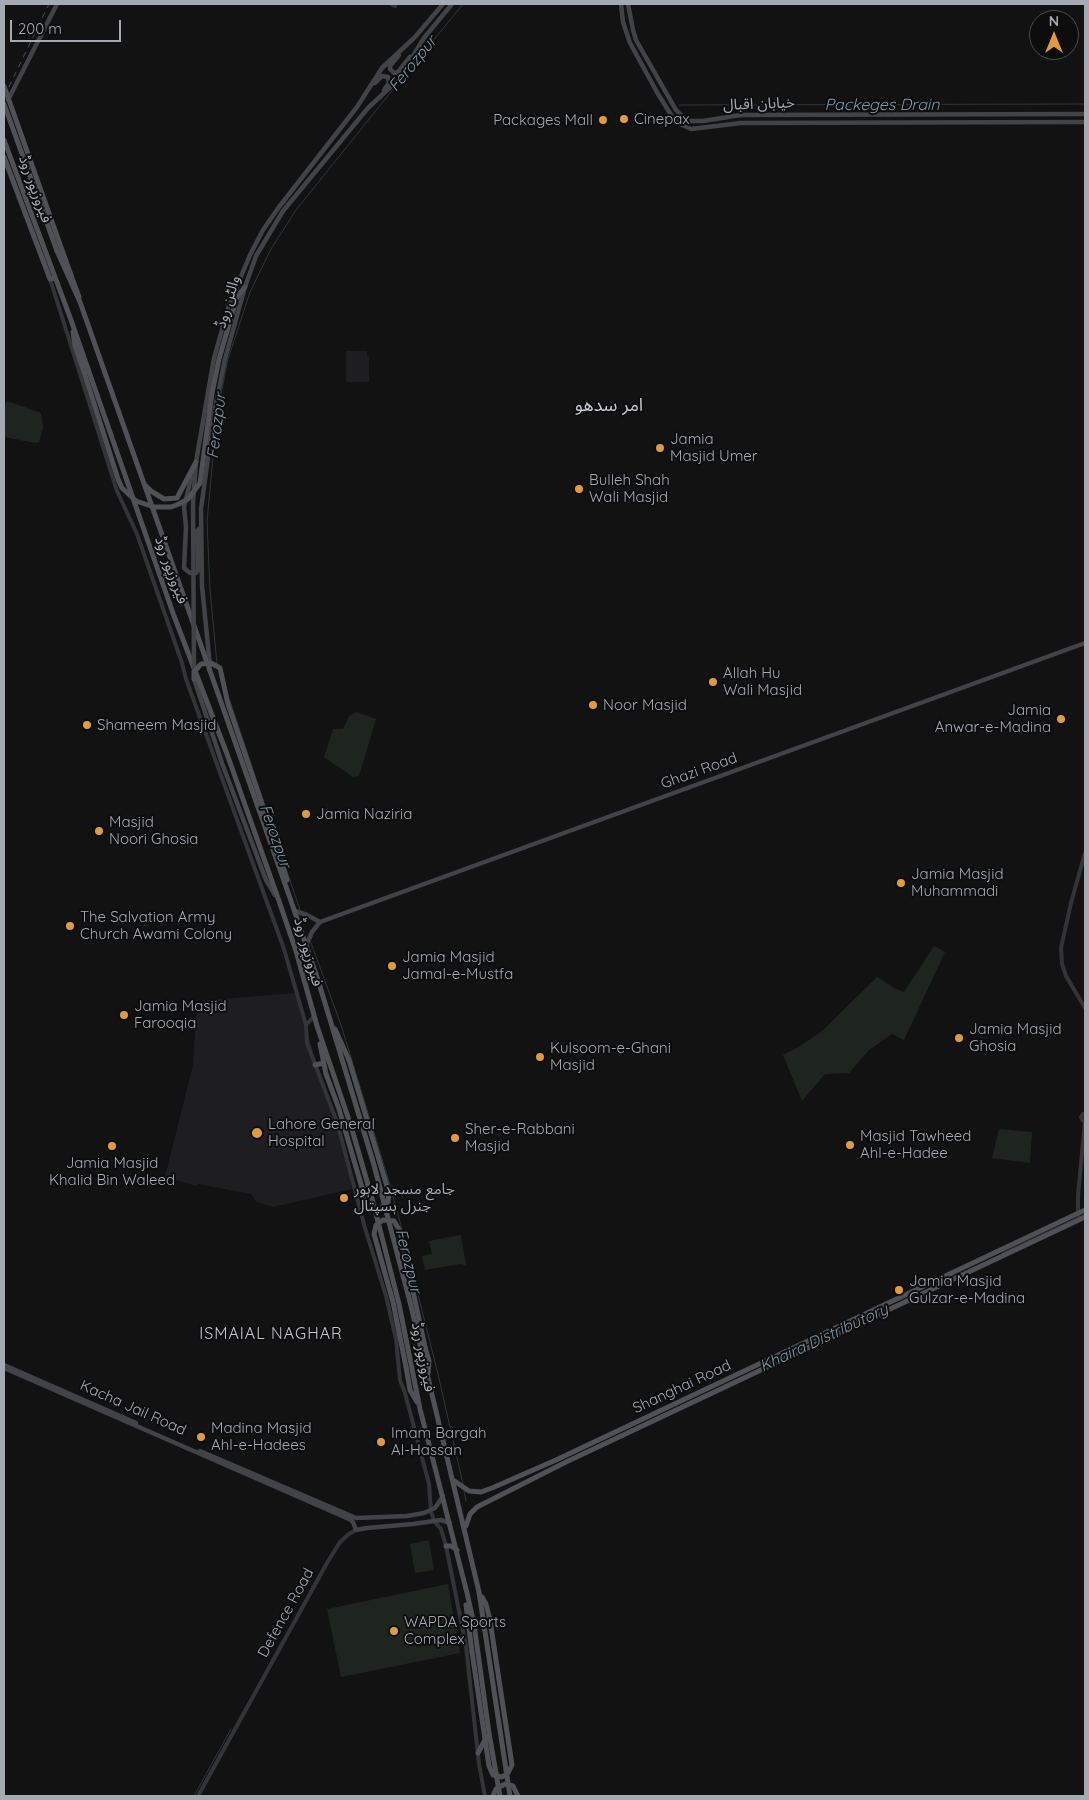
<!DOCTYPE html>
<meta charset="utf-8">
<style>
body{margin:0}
#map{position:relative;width:1089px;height:1800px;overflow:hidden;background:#121213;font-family:Quicksand,sans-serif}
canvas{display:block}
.frame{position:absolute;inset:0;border:5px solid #a4aab2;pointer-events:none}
.north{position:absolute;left:1029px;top:10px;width:50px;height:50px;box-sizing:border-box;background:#0d0d0e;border:1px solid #494c50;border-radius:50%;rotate:0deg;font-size:14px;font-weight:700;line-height:20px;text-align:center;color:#a4aab2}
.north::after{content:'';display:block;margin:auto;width:18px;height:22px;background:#e19b3c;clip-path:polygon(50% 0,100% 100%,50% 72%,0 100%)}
.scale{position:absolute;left:10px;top:20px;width:111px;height:22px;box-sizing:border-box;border:2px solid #a4aab2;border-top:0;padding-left:6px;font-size:15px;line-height:18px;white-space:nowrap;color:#a4aab2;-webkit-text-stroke:4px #0d0d0e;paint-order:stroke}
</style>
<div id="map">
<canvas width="1089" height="1800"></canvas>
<div class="frame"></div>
<div class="north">N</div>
<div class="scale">200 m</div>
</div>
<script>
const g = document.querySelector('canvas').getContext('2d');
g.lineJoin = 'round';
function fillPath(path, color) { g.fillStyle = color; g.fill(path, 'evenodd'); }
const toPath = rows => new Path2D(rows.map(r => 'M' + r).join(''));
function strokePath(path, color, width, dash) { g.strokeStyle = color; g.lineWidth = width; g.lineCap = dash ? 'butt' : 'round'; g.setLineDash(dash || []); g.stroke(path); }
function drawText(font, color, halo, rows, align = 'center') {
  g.font = font + ' Quicksand,"Noto Sans Arabic",sans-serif'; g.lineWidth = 4; g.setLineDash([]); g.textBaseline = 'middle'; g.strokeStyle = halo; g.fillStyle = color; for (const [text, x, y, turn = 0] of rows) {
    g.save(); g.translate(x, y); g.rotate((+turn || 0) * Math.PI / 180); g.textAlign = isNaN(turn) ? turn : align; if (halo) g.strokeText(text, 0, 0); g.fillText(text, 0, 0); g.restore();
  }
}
const built = toPath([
 [346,351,367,351,367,357,369,357,369,382,346,382],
 [295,993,326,1092,350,1174,352,1189,273,1207,257,1202,251,1194,198,1184,197,1186,165,1177,193,1065,197,1001]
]);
const green = toPath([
 [7,401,41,413,43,428,39,442,36,443,4,437,4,406],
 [356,712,376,719,359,776,353,777,324,757,333,729,343,729,349,716],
 [934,946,945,952,904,1040,892,1034,869,1050,849,1073,825,1074,802,1101,783,1055,800,1046,822,1031,877,977,896,989,904,992],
 [999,1129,1032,1132,1030,1163,992,1158],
 [461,1235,466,1265,460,1264,425,1270,422,1256,432,1254,429,1241],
 [429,1540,434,1570,415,1573,410,1544],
 [448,1584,460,1653,341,1677,327,1609]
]);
const stream = toPath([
 [402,79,463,4],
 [679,105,1085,104],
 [217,664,210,590,207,521,217,415,228,359,250,292,271,249,296,210,399,82],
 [230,701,300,910],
 [310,940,341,1025,387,1175,402,1229],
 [1002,1253,1085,1214],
 [408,1255,437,1370,463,1484],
 [464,1491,466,1501],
 [194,1796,231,1729]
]);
const canal = toPath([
 [391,4,395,6]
]);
const tertiary = toPath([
 [50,279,117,491,137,534,182,663,186,679,284,949,306,1025],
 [1085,853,1071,903,1061,948,1062,964,1066,976,1085,1008],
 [314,1016,306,1025,307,1043,337,1122,365,1228,386,1296,396,1339,400,1380,405,1393,429,1484,431,1511,434,1521,441,1529,446,1546,466,1646,479,1764,485,1796],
 [1085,1121,1083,1121,1081,1117,1083,1114,1085,1114],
 [1078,1215,1078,1195,1085,1121],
 [198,1796,327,1563,340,1542,349,1534,356,1530]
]);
const secondary = toPath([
 [621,4,623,22,630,43,658,94,673,118,678,123,691,129,741,123,1085,122],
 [628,4,633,30,636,40,676,110,684,118,690,121,703,121,741,115,1085,114],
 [399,55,390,66,390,69,394,73,398,72,410,57],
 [375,83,382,76,388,77,389,83,384,90],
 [8,100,57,4],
 [191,474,189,487,184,507,186,527,184,568,190,573,196,573,198,570,197,531,200,528],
 [193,502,196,462,214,358,229,305,250,255,263,230,279,207,357,107,382,68,415,37,443,4],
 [210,666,202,586,201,509,214,414,225,359,245,287,256,256,283,211,368,108,399,79,424,38,452,4],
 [194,679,222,763,266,880,275,895],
 [295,911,307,915,320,922],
 [306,946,312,932,320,922,1085,643],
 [4,1365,136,1423],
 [4,1368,349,1519,353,1522,356,1530,367,1528,413,1524,441,1520,450,1523],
 [200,1451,356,1518,407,1516,424,1513,435,1508,443,1496]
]);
const primary = toPath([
 [4,140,71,320,174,616,227,754,279,901,296,951,317,1026,351,1126,373,1202,399,1304,420,1409,467,1593,474,1624,489,1733,500,1796],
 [4,157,50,279,55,278],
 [62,250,79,297],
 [57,251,80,302,290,898,318,980,374,1165,410,1302,479,1592,510,1796],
 [237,297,245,287],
 [73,332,75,346,84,372],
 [146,486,151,491,164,499,177,498,196,462],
 [279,854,287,880],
 [335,1029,349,1060],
 [320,1044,326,1074],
 [315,1065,324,1063],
 [425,1347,429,1361,428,1373],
 [406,1367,410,1390,417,1402],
 [453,1480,469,1491,481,1492,492,1488,556,1460,1085,1210],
 [466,1526,470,1514,477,1507,566,1462,1085,1217],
 [446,1546,451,1546,457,1550],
 [482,1597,486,1604,490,1620,494,1647],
 [466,1605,472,1652],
 [478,1753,486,1738]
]);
const rail = toPath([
 [4,97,49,4]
]);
const secondaryBridge = toPath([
 [193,502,194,672]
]);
const primaryBridge = toPath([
 [4,86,62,250],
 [4,104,57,251],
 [84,372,118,479,122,488,136,501,154,507,171,507,179,504,188,499,200,483,212,393,219,359,237,297],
 [194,679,194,672,201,664,211,663,220,668,228,704,279,854],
 [326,1074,339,1109,367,1205,371,1208,381,1208,388,1202,389,1193,349,1060],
 [406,1367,393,1302,374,1234,376,1225,383,1220,394,1221,400,1231,425,1347],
 [472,1652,489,1766,493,1775,502,1777,508,1773,512,1765,494,1647],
 [493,1796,496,1789,505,1784,513,1786,518,1796]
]);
const markers = [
 [624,119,5,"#e19b3c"],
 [603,120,5,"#e19b3c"],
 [660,448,5,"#e19b3c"],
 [579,489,5,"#e19b3c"],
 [713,682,5,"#e19b3c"],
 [593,705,5,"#e19b3c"],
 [1061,719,5,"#e19b3c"],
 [87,725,5,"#e19b3c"],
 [306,814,5,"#e19b3c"],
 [99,831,5,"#e19b3c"],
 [901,883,5,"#e19b3c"],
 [70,926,5,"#e19b3c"],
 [392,966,5,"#e19b3c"],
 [124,1015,5,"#e19b3c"],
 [959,1038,5,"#e19b3c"],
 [540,1057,5,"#e19b3c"],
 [257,1133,6,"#e19b3c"],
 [455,1138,5,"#e19b3c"],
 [850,1145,5,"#e19b3c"],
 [112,1146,5,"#e19b3c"],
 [344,1198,5,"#e19b3c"],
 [899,1290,5,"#e19b3c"],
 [201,1437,5,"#e19b3c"],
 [381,1442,5,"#e19b3c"],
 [394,1631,5,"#e19b3c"]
];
const streetNames = [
 ["خیابان اقبال",759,104,-2],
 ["فیروزپور روڈ",35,189,70],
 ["والٹن روڈ",228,302,-74],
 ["فیروزپور روڈ",171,570,70],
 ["Ghazi Road",699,771,-20],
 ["فیروزپور روڈ",308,952,74],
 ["فیروزپور روڈ",423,1357,79],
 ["Shanghai Road",682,1387,-25],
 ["Kacha Jail Road",133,1408,24],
 ["Defence Road",286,1613,-61]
];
const poiNames = [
 ["Cinepax",634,119],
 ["Packages Mall",593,120,"right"],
 ["Jamia",670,439],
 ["Masjid Umer",670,456],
 ["Bulleh Shah",589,480],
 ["Wali Masjid",589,497],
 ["Allah Hu",723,673],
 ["Wali Masjid",723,690],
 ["Noor Masjid",603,705],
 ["Jamia",1051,710,"right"],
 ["Anwar-e-Madina",1051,727,"right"],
 ["Shameem Masjid",97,725],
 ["Jamia Naziria",316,814],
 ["Masjid",109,822],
 ["Noori Ghosia",109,839],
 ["Jamia Masjid",911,874],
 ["Muhammadi",911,891],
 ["The Salvation Army",80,917],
 ["Church Awami Colony",80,934],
 ["Jamia Masjid",402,957],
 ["Jamal-e-Mustfa",402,974],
 ["Jamia Masjid",134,1006],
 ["Farooqia",134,1023],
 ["Jamia Masjid",969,1029],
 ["Ghosia",969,1046],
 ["Kulsoom-e-Ghani",550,1048],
 ["Masjid",550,1065],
 ["Lahore General",268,1124],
 ["Hospital",268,1141],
 ["Sher-e-Rabbani",465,1129],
 ["Masjid",465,1146],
 ["Masjid Tawheed",860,1136],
 ["Ahl-e-Hadee",860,1153],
 ["Jamia Masjid",112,1163,"center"],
 ["Khalid Bin Waleed",112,1180,"center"],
 ["جامع مسجد لاہور",354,1189],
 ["جنرل ہسپتال",354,1206],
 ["Jamia Masjid",909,1281],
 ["Gulzar-e-Madina",909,1298],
 ["Madina Masjid",211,1428],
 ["Ahl-e-Hadees",211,1445],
 ["Imam Bargah",391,1433],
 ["Al-Hassan",391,1450],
 ["WAPDA Sports",404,1622],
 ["Complex",404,1639]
];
const waterNames = [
 ["Ferozpur",413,64,-51],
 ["Packeges Drain",882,105],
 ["Ferozpur",217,426,-83],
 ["Ferozpur",275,836,71],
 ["Ferozpur",408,1261,76],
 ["Khaira Distributory",824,1338,-25]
];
const neighbourhoodNames = [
 ["ISMAIAL NAGHAR",271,1334]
];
const quarterNames = [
 ["امر سدھو",609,406]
];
fillPath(built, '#1e1e20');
fillPath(green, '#1e251f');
strokePath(stream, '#2e373c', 1);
strokePath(canal, '#2e373c', 4);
strokePath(tertiary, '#333438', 4);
strokePath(secondary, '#414347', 4.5);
strokePath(primary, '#4f5156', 5);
strokePath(rail, '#4c4e52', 1, [6, 5]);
strokePath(secondaryBridge, '#414347', 4.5);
strokePath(primaryBridge, '#4f5156', 5);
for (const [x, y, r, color] of markers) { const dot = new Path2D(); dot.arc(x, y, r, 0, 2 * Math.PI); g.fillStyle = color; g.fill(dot); strokePath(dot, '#0d0d0e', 2); }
drawText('15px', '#a4aab2', '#0d0d0e', streetNames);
drawText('15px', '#a4aab2', '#0d0d0e', poiNames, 'left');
drawText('italic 16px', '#7e9aab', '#0d0d0e', waterNames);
g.letterSpacing = '1px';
drawText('16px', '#c5c8cf', '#0d0d0e', neighbourhoodNames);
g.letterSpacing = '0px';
drawText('18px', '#c5c8cf', '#0d0d0e', quarterNames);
</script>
